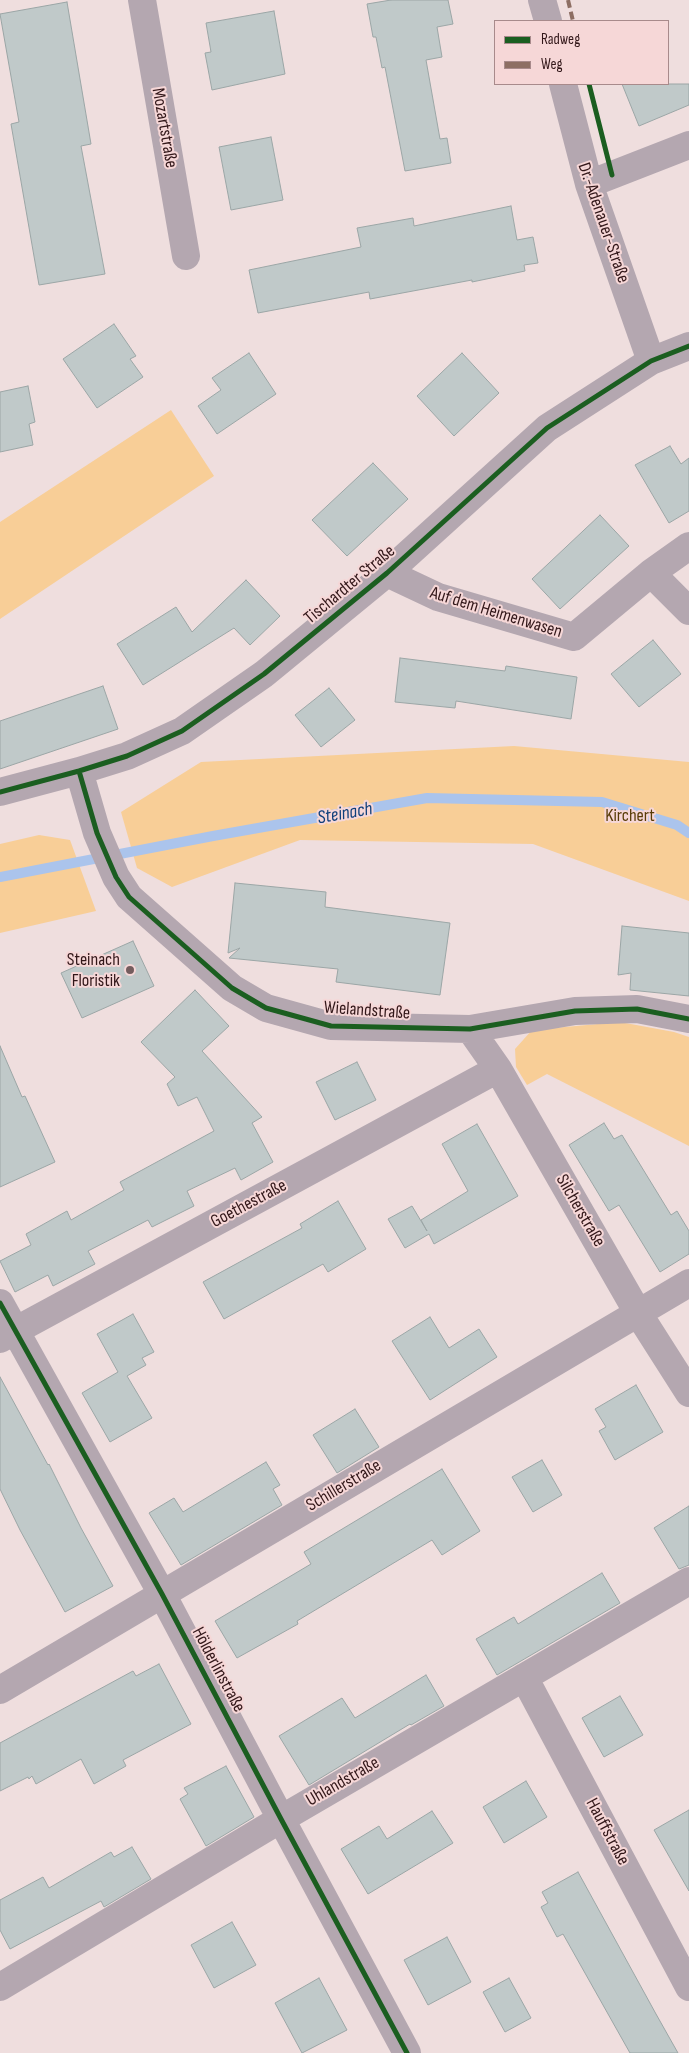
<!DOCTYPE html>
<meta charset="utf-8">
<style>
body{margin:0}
#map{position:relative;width:689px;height:2053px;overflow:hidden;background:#efdede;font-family:"Sofia Sans Condensed",sans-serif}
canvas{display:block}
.legend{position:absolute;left:494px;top:20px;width:175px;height:65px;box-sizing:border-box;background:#f6d7d7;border:1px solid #a88a8b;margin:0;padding:6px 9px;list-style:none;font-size:15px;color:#321719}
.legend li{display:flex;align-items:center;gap:10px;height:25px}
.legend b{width:25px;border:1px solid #a88a8b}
</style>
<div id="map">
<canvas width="689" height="2053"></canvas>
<ul class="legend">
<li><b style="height:6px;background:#1b5e20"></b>Radweg</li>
<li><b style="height:6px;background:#8d6e63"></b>Weg</li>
</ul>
</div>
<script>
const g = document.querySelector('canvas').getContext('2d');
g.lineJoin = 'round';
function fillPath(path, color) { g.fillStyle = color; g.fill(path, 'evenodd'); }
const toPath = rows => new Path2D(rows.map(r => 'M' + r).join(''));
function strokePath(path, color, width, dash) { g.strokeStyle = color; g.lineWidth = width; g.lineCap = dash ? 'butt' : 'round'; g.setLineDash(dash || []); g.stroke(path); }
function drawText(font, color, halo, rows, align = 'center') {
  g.font = font + ' "Sofia Sans Condensed",sans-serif'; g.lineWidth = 4; g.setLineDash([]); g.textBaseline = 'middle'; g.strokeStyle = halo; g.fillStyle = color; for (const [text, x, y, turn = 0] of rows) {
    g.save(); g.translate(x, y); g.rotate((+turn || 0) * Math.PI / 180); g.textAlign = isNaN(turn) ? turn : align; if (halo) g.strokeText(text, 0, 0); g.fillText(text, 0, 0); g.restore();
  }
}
const green = toPath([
 [171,410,214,476,0,619,0,522],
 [514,746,689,762,689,901,533,844,300,840,172,887,137,868,121,812,201,762],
 [39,835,70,840,96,911,0,933,0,844],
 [620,1022,674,1032,689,1037,689,1146,547,1074,527,1085,516,1067,515,1049,532,1030]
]);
const stream = toPath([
 [0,877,213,836,427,798,602,802,677,825,689,833]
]);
const building = toPath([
 [391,0,448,0,453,24,437,27,442,57,426,60,440,139,447,138,451,163,405,171,385,67,382,68,376,37,373,37,367,4,391,0],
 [67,2,91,144,81,146,105,274,39,285,11,124,19,122,0,14,67,2],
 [274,11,285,74,212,90,205,53,211,52,206,23,274,11],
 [622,84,689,84,689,105,639,126,622,84],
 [271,137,283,200,231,210,219,147,271,137],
 [511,206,517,240,533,237,538,263,524,265,525,271,472,282,472,280,370,299,369,292,258,313,249,270,361,247,357,228,413,218,414,226,511,206],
 [114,324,136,356,130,359,143,377,97,408,63,359,114,324],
 [249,353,276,394,217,434,198,406,221,390,212,378,249,353],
 [462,353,499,393,454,436,417,396,462,353],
 [28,386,35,422,29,424,33,445,0,452,0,392,28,386],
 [670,446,681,464,689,458,689,511,669,523,635,465,670,446],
 [373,463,408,499,347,556,312,520,373,463],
 [600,515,629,546,560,609,532,579,600,515],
 [246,580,280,616,250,645,234,628,143,685,117,644,176,607,192,632,246,580],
 [653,640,681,674,639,707,611,674,653,640],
 [400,658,505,671,506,666,577,677,571,719,456,701,455,708,395,702,400,658],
 [103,686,118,729,0,769,0,721,103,686],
 [329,688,355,720,321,747,295,715,329,688],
 [235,883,326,892,325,907,450,923,440,995,336,982,338,969,229,958,240,948,228,953,235,883],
 [622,926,689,933,689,996,630,990,631,973,618,975,622,926],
 [133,941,154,986,82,1018,61,973,133,941],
 [195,990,229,1026,202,1051,262,1117,252,1123,273,1162,241,1180,235,1168,187,1191,194,1206,152,1227,148,1220,88,1251,95,1264,53,1286,48,1275,15,1292,0,1261,31,1245,26,1234,67,1211,71,1220,124,1190,120,1182,214,1131,197,1097,178,1106,167,1084,175,1077,141,1042,195,990],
 [0,1046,22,1097,25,1096,55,1162,0,1187,0,1046],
 [357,1062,376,1100,335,1120,316,1082,357,1062],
 [604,1123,614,1139,622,1135,671,1215,677,1211,689,1231,689,1254,660,1272,619,1205,609,1211,569,1145,604,1123],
 [477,1124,518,1196,434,1244,429,1234,405,1248,388,1219,412,1206,427,1231,421,1220,468,1191,442,1144,477,1124],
 [338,1201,366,1249,328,1272,323,1264,224,1319,203,1282,302,1228,300,1224,338,1201],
 [133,1314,154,1352,142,1358,146,1365,127,1376,152,1418,110,1442,82,1393,118,1372,97,1334,133,1314],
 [430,1317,449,1348,479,1329,497,1357,430,1400,392,1341,430,1317],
 [0,1377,48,1465,49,1464,81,1528,113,1586,65,1612,20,1530,0,1489,0,1377],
 [636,1385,663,1432,615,1460,599,1431,606,1427,595,1409,636,1385],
 [355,1409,379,1447,337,1473,313,1435,355,1409],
 [542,1460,562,1495,533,1512,512,1477,542,1460],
 [266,1462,280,1485,273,1489,282,1505,181,1565,149,1513,174,1498,183,1512,266,1462],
 [442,1469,480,1531,442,1555,432,1540,297,1621,298,1624,237,1658,215,1621,311,1564,304,1552,442,1469],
 [689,1506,689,1565,679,1569,654,1528,689,1506],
 [602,1573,620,1603,497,1675,476,1639,514,1617,518,1624,602,1573],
 [159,1664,191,1724,123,1760,126,1766,94,1784,81,1759,36,1784,32,1776,29,1779,28,1777,0,1791,0,1743,133,1671,136,1676,159,1664],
 [426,1675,444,1706,411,1725,410,1724,309,1785,279,1736,342,1698,355,1718,426,1675],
 [620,1696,643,1735,604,1757,582,1718,620,1696],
 [226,1766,254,1817,206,1846,180,1799,188,1794,184,1788,226,1766],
 [526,1781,547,1817,504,1843,483,1807,526,1781],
 [689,1810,689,1891,654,1830,689,1810],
 [432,1811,453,1843,368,1894,341,1849,379,1826,387,1839,432,1811],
 [132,1847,151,1879,104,1907,101,1901,10,1949,0,1930,0,1900,43,1877,49,1888,111,1852,114,1857,132,1847],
 [578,1872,656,2014,678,2053,630,2053,563,1934,557,1937,541,1907,548,1903,542,1892,578,1872],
 [232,1922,256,1965,214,1988,191,1945,232,1922],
 [447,1937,471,1982,428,2005,404,1960,447,1937],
 [319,1978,347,2030,302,2053,275,2003,319,1978],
 [509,1978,531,2018,505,2032,483,1992,509,1978]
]);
const minor = toPath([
 [142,0,186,256],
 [542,0,548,21],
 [563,84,589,184,651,361],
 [589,184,689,145],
 [387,573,438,597,574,637,651,573,689,611],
 [651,573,689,546],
 [79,771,97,833,116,877,129,897,232,988,266,1008,331,1026,470,1029,575,1011,637,1009,689,1019],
 [0,792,79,771,127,756,182,731,264,674,387,573,547,428,651,361,689,346],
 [470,1029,498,1069,638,1313,689,1393],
 [0,1303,162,1594,281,1819,407,2053],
 [0,1339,498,1069],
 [524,1677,689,1987],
 [0,1690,689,1283],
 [0,1987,281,1819,689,1581]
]);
const quiet = toPath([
 [568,0,573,21]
]);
const cycleway = toPath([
 [589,84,612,175],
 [79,771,97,833,116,877,129,897,232,988,266,1008,331,1026,470,1029,575,1011,637,1009,689,1019],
 [0,792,79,771,127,756,182,731,264,674,387,573,547,428,651,361,689,346],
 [0,1303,162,1594,281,1819,407,2053]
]);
const markers = [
 [130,970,5,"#745d5e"]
];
const streetNames = [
 ["Mozartstraße",164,128,80],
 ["Dr.-Adenauer-Straße",603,223,71],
 ["Tischardter Straße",350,585,-40],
 ["Auf dem Heimenwasen",496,613,17],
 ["Wielandstraße",367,1011,4],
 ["Goethestraße",249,1204,-28],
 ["Silcherstraße",580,1211,60],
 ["Schillerstraße",344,1486,-31],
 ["Hölderlinstraße",218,1670,62],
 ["Uhlandstraße",343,1782,-30],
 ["Hauffstraße",607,1832,62]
];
const parkNames = [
 ["Kirchert",630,816]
];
const poiNames = [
 ["Steinach",120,960],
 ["Floristik",120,981]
];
const waterNames = [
 ["Steinach",345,814,-10]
];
fillPath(green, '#f8ce97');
strokePath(stream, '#abc4ec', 10);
fillPath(building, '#c0c9c9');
strokePath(building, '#9ba6a6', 1);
strokePath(minor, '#b4a7b0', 28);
strokePath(quiet, '#8d6e63', 4, [8, 4]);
strokePath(cycleway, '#1b5e20', 5);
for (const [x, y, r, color] of markers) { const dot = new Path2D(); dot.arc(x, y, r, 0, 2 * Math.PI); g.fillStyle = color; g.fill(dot); strokePath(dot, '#f6d7d7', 2); }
drawText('18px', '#321719', '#f6d7d7', streetNames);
drawText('18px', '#583b06', '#f6d7d7', parkNames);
drawText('18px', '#321719', '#f6d7d7', poiNames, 'right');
drawText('italic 19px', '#0f3f7a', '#f6d7d7', waterNames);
</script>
